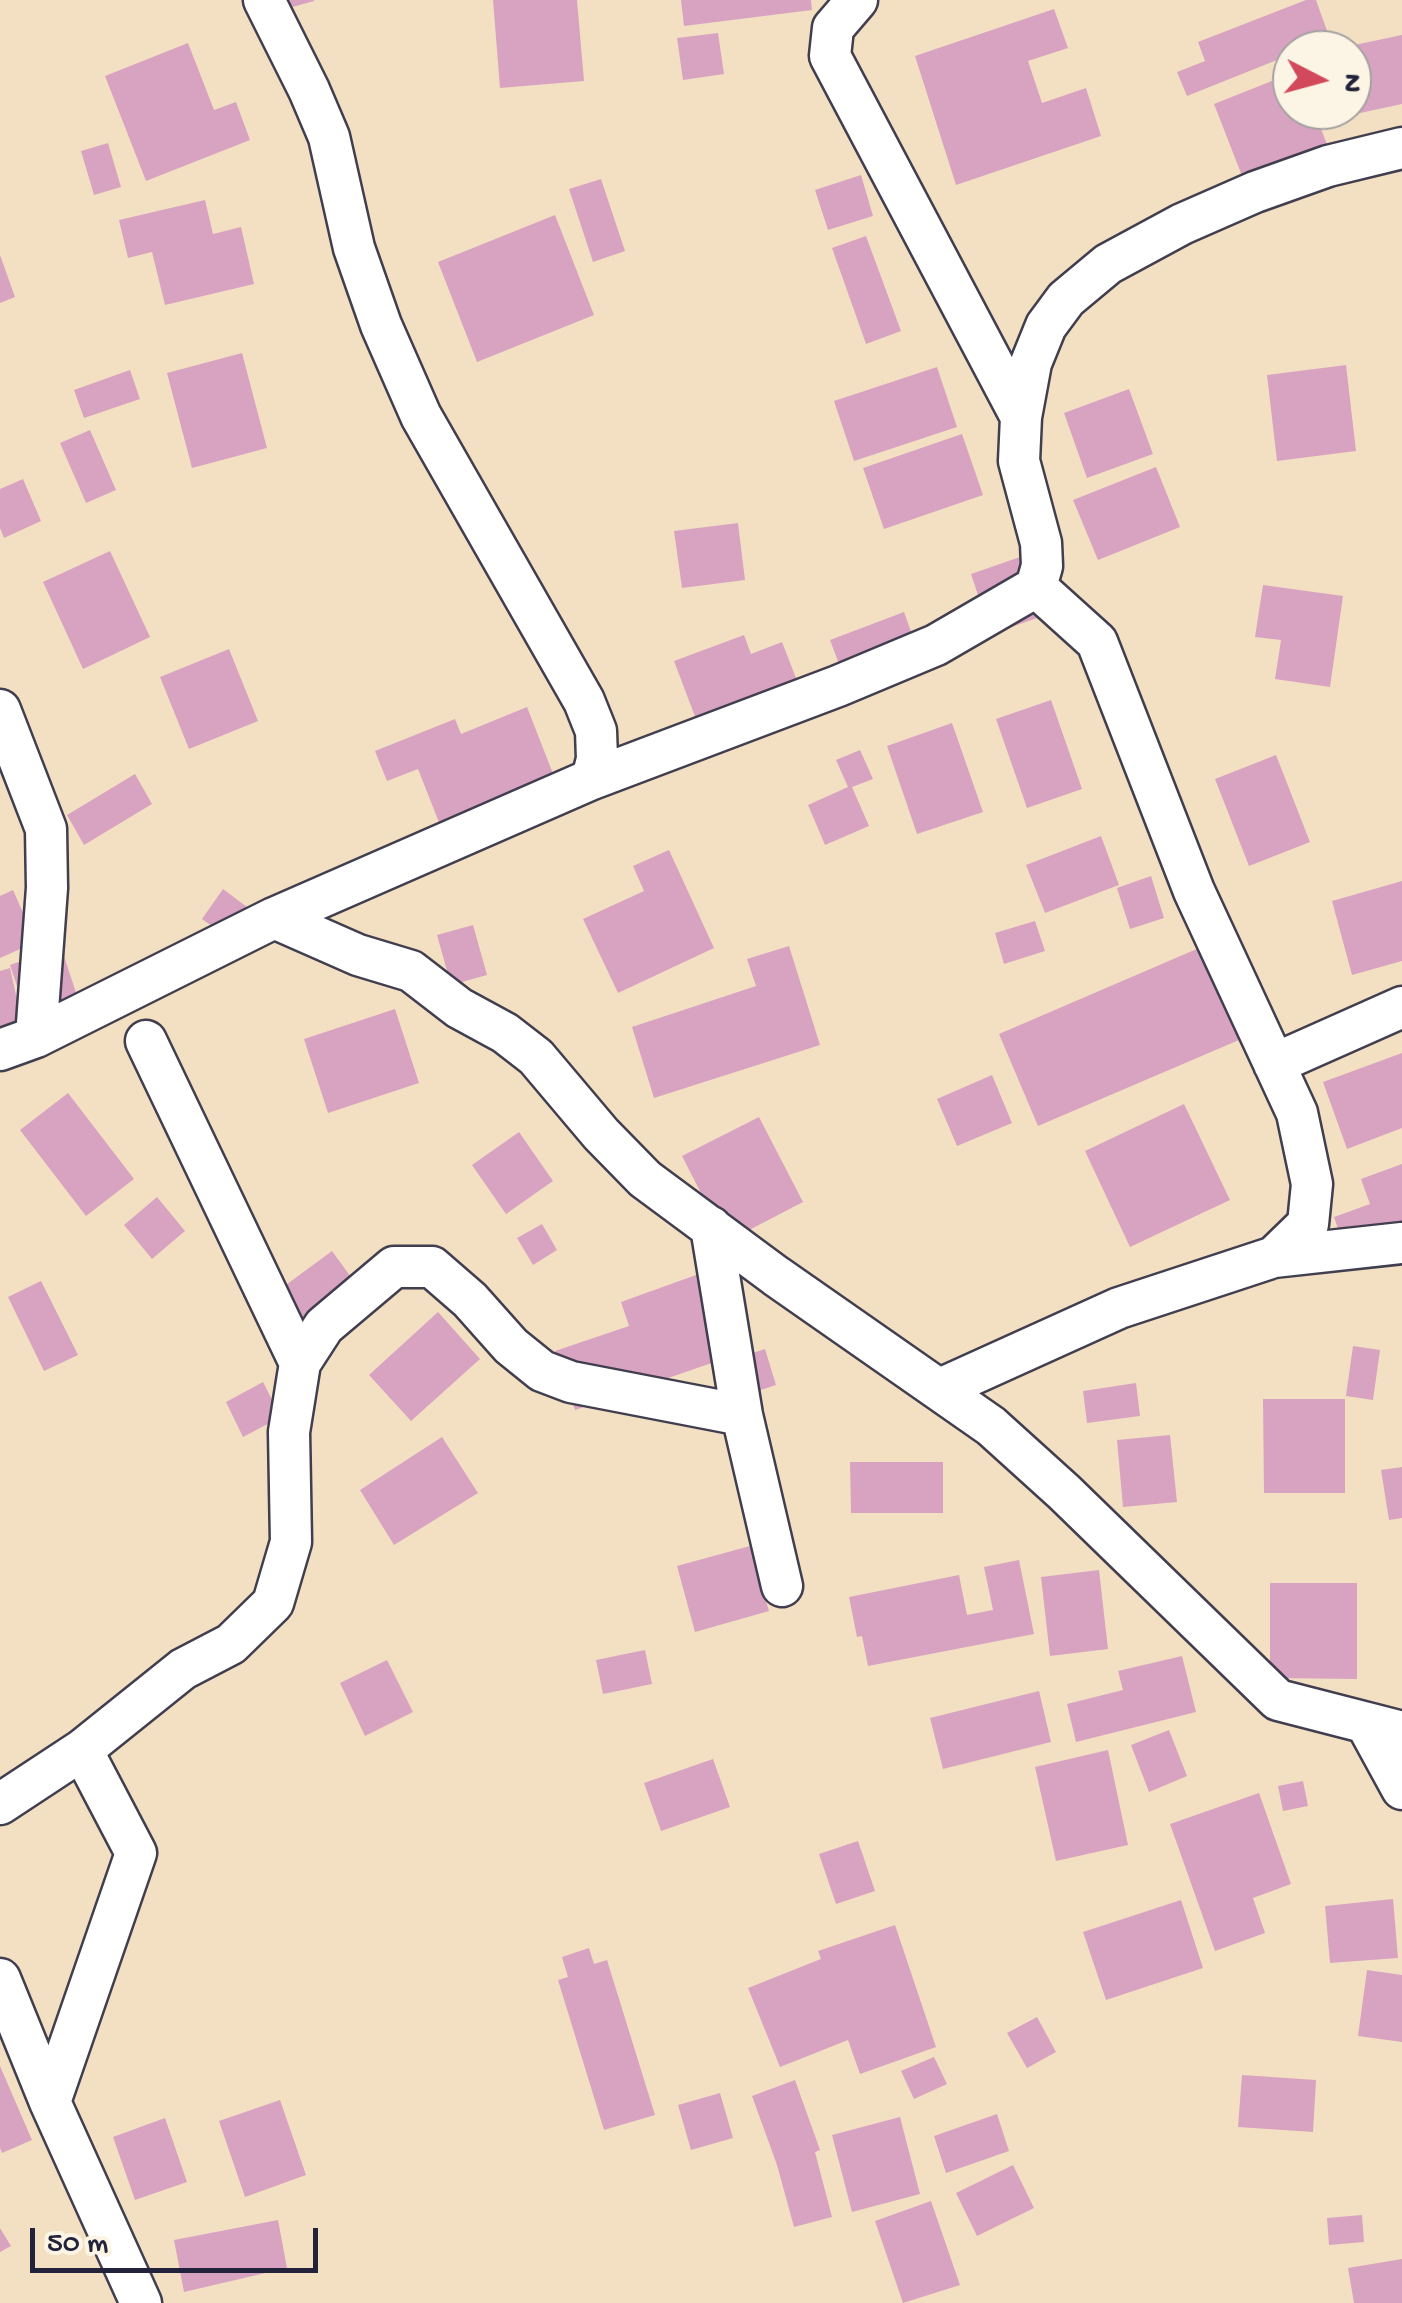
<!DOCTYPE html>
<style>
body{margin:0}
#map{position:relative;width:1402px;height:2303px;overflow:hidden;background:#f3e0c3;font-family:"Gochi Hand",sans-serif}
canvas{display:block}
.north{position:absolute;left:1272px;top:30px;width:100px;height:100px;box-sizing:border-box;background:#fcf5e5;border:2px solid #a5a1a1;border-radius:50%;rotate:96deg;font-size:28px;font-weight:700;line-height:40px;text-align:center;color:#22223b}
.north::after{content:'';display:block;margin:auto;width:35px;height:45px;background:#d1495b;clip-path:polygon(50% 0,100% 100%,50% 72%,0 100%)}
.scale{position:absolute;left:30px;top:2228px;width:288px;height:45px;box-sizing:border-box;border:5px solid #22223b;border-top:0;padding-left:12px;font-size:30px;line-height:35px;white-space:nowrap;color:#22223b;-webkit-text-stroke:8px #fcf5e5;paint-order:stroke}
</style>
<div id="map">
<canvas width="1402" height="2303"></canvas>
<div class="north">N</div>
<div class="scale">50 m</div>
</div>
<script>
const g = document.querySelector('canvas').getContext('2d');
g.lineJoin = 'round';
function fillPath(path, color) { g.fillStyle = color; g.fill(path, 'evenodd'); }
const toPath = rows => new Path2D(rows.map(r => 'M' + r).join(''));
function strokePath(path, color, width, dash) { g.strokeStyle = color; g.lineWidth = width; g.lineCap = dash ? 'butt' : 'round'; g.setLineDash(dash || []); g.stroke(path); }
const building = toPath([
 [283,0,314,0,314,1,285,9],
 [493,0,577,0,584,81,500,88],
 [681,0,811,0,812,10,684,26],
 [1306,0,1316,0,1330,39,1303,50,1292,50,1292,54,1187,96,1177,72,1205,61,1198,42],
 [1054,9,1068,48,1028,61,1042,103,1086,88,1101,136,956,185,915,56],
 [718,33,724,74,683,80,677,38],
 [1402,35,1402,104,1360,113,1352,75,1352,50,1340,48],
 [188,43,214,110,236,102,250,140,146,181,105,76],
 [1292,73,1292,110,1314,110,1337,171,1253,204,1214,104],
 [108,143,121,187,94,195,81,151],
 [861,175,873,216,828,230,815,190],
 [601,179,625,251,593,262,569,189],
 [205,200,213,234,241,227,254,284,165,305,152,252,128,258,119,220],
 [555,215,594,315,477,362,438,262],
 [866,236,901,331,866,344,832,248],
 [0,255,15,297,0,303],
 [242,353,267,448,192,468,167,373],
 [1346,365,1356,451,1277,461,1267,375],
 [937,367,957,427,854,461,834,401],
 [130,370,140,399,84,418,74,390],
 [1129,389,1153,454,1087,478,1064,413],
 [90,430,116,490,86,503,60,443],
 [962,434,983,495,884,529,863,468],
 [1156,467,1180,527,1098,560,1073,500],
 [23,479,41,521,4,538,0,528,0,489],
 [738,523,745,580,682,588,674,531],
 [110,551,150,637,83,669,43,582],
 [1023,556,1043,616,991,634,971,574],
 [1263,585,1343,596,1330,687,1275,679,1281,640,1255,637],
 [904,612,923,665,850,693,830,640],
 [744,635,751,654,782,642,803,696,702,735,674,661],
 [229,649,258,721,189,749,160,677],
 [1051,700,1082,789,1027,808,996,719],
 [527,707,557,784,442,830,418,769,387,781,375,751,455,719,461,734],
 [952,723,983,812,917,834,887,746],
 [860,750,873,779,852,787,869,826,825,845,808,805,848,787,836,760],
 [1276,755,1310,842,1249,866,1215,779],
 [135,774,152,804,84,845,67,815],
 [1101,836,1119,885,1045,913,1026,865],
 [669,850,714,948,618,993,583,919,644,891,633,866],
 [1151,876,1164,918,1130,929,1117,888],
 [1402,881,1402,961,1352,975,1332,901],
 [223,889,251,910,230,939,202,919],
 [13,890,36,942,0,958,0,896],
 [1035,921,1045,951,1004,964,995,933],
 [473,925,487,975,451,985,437,935],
 [1206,945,1246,1037,1038,1126,999,1034],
 [789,946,820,1045,654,1098,632,1027,756,986,747,959],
 [61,947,83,1014,32,1031,10,965],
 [10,968,24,1031,0,1037,0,971],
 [395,1009,419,1083,328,1113,304,1039],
 [1402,1053,1402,1128,1347,1149,1323,1082],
 [992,1075,1012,1123,957,1146,937,1099],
 [68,1093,134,1179,86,1216,20,1130],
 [1184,1104,1230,1200,1130,1247,1085,1151],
 [759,1117,803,1202,726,1242,682,1156],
 [519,1132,553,1181,506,1214,472,1165],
 [1402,1164,1402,1235,1347,1255,1334,1217,1370,1204,1361,1179],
 [157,1197,185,1231,152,1259,124,1225],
 [542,1224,557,1250,533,1265,517,1238],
 [332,1251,375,1310,318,1353,275,1293],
 [707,1271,735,1355,575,1410,555,1351,629,1326,621,1302],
 [41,1281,78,1355,44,1371,8,1297],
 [438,1312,480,1359,411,1421,369,1375],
 [1353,1346,1380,1350,1373,1400,1346,1396],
 [765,1349,776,1385,730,1400,719,1364],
 [263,1382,281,1417,243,1437,226,1402],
 [1136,1383,1140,1416,1087,1423,1083,1391],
 [1263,1399,1345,1399,1345,1493,1264,1493],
 [1170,1435,1177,1502,1123,1507,1117,1440],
 [442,1437,478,1493,394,1545,360,1490],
 [850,1462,943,1462,943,1513,851,1513],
 [1402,1467,1402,1518,1389,1520,1381,1470],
 [750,1546,769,1611,695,1632,677,1566],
 [1019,1560,1034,1634,868,1666,862,1636,857,1637,849,1597,959,1575,967,1615,993,1610,984,1567],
 [1099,1570,1108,1649,1050,1656,1041,1577],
 [1270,1583,1357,1583,1357,1679,1270,1678],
 [645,1650,652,1684,603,1694,596,1660],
 [1182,1656,1196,1712,1076,1742,1067,1704,1123,1690,1118,1671],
 [387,1660,413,1712,365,1736,340,1683],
 [1039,1691,1051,1742,943,1769,930,1718],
 [1169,1730,1187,1776,1149,1792,1131,1745],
 [1108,1750,1128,1845,1056,1861,1035,1767],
 [713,1759,730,1807,661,1831,644,1783],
 [1303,1781,1308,1806,1283,1811,1278,1786],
 [1259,1793,1291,1884,1253,1898,1265,1933,1215,1951,1170,1824],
 [858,1841,875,1891,836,1904,819,1854],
 [1393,1899,1398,1958,1330,1963,1325,1906],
 [1181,1900,1203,1968,1106,2000,1083,1932],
 [895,1925,936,2047,860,2074,848,2040,780,2067,748,1988,821,1959,818,1951],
 [589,1948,594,1964,607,1960,655,2115,604,2130,558,1980,568,1977,562,1957],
 [1367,1970,1402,1975,1402,2042,1358,2036],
 [1037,2017,1056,2052,1027,2068,1007,2033],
 [934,2057,947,2084,914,2099,901,2071],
 [0,2066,32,2140,2,2153,0,2148],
 [1242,2075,1316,2080,1313,2132,1238,2127],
 [795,2080,820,2150,815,2152,832,2217,794,2227,777,2165,752,2096],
 [720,2093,733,2138,691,2150,678,2105],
 [280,2100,306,2175,245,2197,219,2121],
 [997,2114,1009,2151,946,2173,934,2136],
 [900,2117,920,2194,852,2212,832,2135],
 [165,2118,187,2182,135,2200,113,2137],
 [1013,2165,1034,2208,977,2236,956,2193],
 [931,2201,960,2285,903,2303,875,2221],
 [1362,2215,1364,2242,1329,2245,1327,2218],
 [278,2220,287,2268,184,2292,174,2240],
 [0,2228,11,2246,0,2252],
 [1402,2259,1402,2303,1354,2303,1348,2268]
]);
const minor = toPath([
 [264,0,309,90,329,137,354,248,381,325,421,416,584,701,596,731,597,759,592,779],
 [857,0,833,28,830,56,1021,417],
 [1036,587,1097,642,1194,891,1297,1113,1312,1184,1308,1224,1274,1257],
 [0,710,46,829,47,888,36,1037],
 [274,918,358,955,411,971,459,1008,505,1033,536,1057,601,1134,645,1179,776,1276,991,1426,1064,1492,1278,1700,1402,1732],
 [146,1041,300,1363],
 [0,1050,36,1037,274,918,592,779,838,686,936,645,1036,587,1042,566,1041,543,1019,461,1021,417,1031,363,1046,326,1066,299,1108,264,1182,224,1255,192,1328,166,1402,148],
 [1274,1064,1402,1007],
 [711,1227,742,1415,782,1586],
 [940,1389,1119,1308,1274,1257,1402,1243],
 [1367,1725,1402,1789],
 [0,1804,82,1750,183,1669,231,1644,273,1603,291,1542,289,1432,300,1363,324,1326,394,1267,432,1267,470,1300,511,1346,542,1371,571,1382,742,1415],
 [0,1979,50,2102,141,2303],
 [50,2102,136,1853,82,1750]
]);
fillPath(building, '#d8a3c1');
strokePath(minor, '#413e4f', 45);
strokePath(minor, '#fff', 40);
</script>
